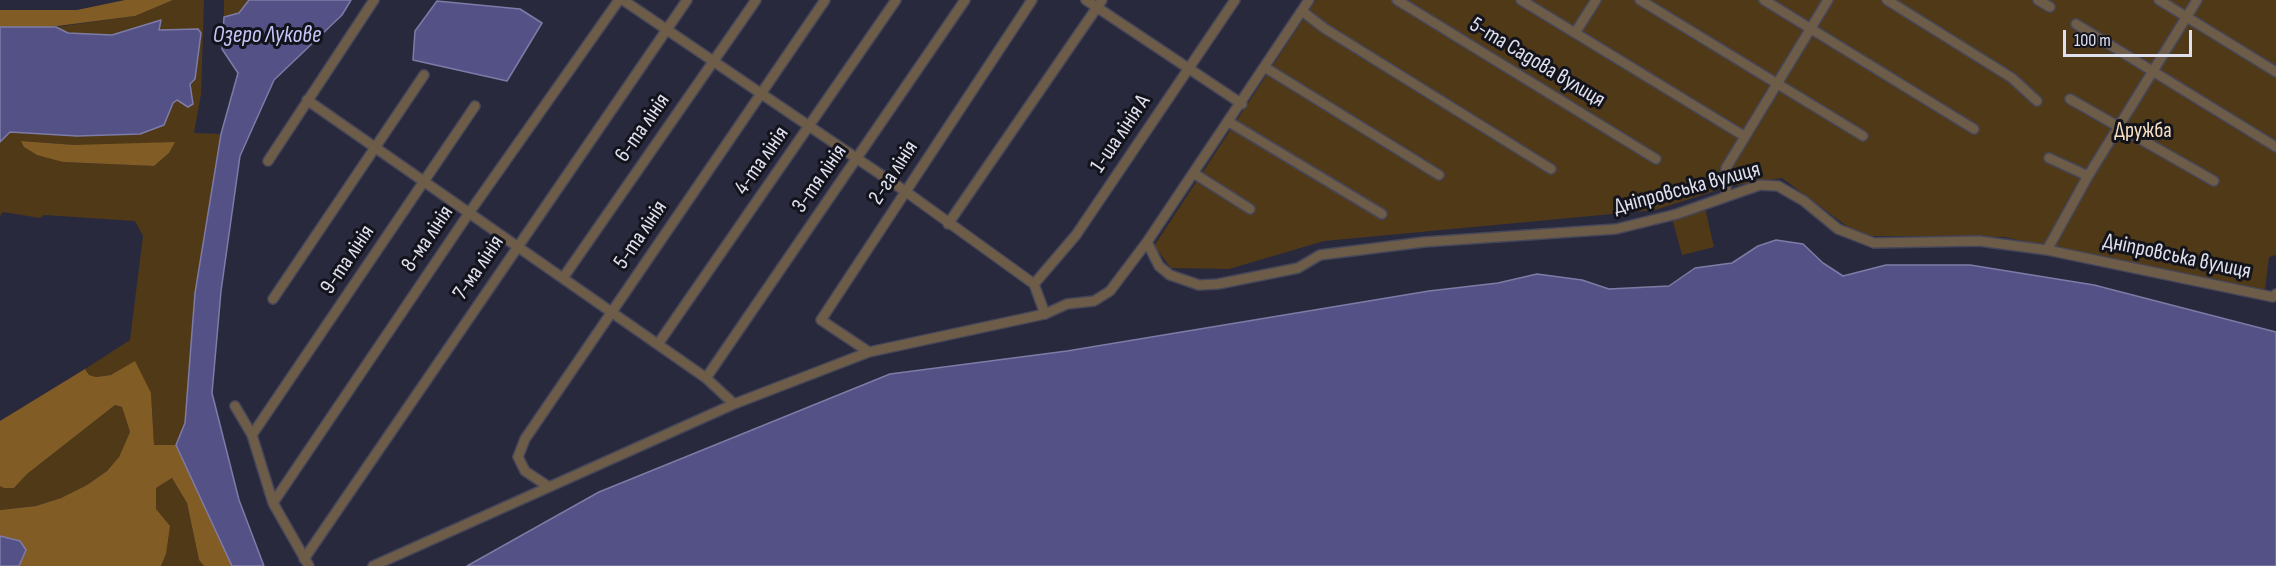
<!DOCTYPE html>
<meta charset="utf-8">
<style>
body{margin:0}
#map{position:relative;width:2276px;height:566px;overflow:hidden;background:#29293e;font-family:"Sofia Sans Condensed",sans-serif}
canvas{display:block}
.scale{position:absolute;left:2063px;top:30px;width:129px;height:27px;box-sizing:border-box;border:3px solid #e0e1ef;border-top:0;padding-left:8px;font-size:18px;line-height:21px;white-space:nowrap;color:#e0e1ef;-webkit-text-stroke:4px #13131c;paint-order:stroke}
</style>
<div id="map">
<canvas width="2276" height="566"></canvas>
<div class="scale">100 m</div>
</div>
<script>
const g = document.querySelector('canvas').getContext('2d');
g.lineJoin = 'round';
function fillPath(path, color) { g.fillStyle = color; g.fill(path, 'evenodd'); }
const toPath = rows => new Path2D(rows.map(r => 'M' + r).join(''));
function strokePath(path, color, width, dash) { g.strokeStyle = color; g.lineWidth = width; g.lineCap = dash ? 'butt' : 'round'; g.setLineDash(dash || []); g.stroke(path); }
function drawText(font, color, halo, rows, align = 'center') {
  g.font = font + ' "Sofia Sans Condensed",sans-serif'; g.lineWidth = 6; g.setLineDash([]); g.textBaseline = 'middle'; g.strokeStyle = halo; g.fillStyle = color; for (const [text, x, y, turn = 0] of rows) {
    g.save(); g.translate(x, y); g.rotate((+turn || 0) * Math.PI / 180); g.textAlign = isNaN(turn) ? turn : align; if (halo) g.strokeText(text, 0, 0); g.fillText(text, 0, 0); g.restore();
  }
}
const green = toPath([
 [173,0,204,0,201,94,194,133,221,134,195,293,185,423,176,445,154,445,151,393,111,375,96,377,89,375,85,369,130,340,143,236,135,221,44,215,40,218,3,212,0,216,0,142,10,132,77,136,140,134,164,125,173,103,178,100,158,30,160,20,112,35,68,33,56,27,135,16],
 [22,141,75,145,169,153,154,166,63,162],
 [224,0,249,0,239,13,224,17],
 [1316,0,2276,0,2276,255,2269,257,2265,290,2004,237,1860,236,1782,178,1730,186,1655,210,1324,241,1229,269,1171,268,1154,246],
 [1705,208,1714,247,1682,255,1672,218],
 [115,405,122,407,130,432,119,457,107,471,87,485,61,498,36,506,0,510,0,486,14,488,27,474],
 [172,478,187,503,199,560,204,566,161,566,166,554,156,509,156,488]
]);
const forest = toPath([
 [125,0,173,0,135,16,42,28,0,27,0,10,77,10],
 [21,141,75,145,175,142,169,153,154,166,63,162,37,155,24,147],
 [135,361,151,393,154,445,176,445,232,566,204,566,199,560,187,503,172,478,156,488,156,509,170,526,166,554,161,566,19,566,26,550,20,541,0,536,0,510,36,506,61,498,87,485,107,471,119,457,130,432,122,407,115,405,27,474,14,488,4,488,0,486,0,421,85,369,89,375,96,377,111,375]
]);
const water = toPath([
 [249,0,351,0,342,15,274,80,240,156,221,291,212,393,239,500,264,566,232,566,176,445,185,423,195,293,221,134,238,73,222,49,224,17,239,13,249,0],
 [437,1,520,9,542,23,507,81,413,60,415,31,437,1],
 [161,20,159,30,198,29,201,33,195,79,190,84,193,104,188,107,177,100,173,103,164,125,140,134,77,136,10,132,0,142,0,27,56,27,68,33,112,35,161,20],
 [1776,240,1803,244,1823,263,1843,276,1886,265,1970,265,2094,285,2276,332,2276,566,467,566,599,492,890,374,1067,351,1429,291,1498,283,1537,274,1582,280,1609,289,1669,286,1695,268,1732,263,1758,246,1776,240],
 [0,536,20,541,26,550,19,566,0,566,0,536]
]);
const minor = toPath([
 [623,0,905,191,1034,284,1045,314],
 [1086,0,1242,104],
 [1397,0,1656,159],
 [1521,0,1744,136],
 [1640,0,1863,136],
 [1764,0,1974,129],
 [1887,0,2012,78,2037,101],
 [2038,0,2050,7],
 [2159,0,2276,72],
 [1302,11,1324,28,1551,169],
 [2076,24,2276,147],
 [1575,33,1596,0],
 [1266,68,1439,175],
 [2070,99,2214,181],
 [307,100,706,378,734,404],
 [1229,122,1382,214],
 [2049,158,2088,176],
 [268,161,374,0],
 [1195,174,1250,209],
 [1726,195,1726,168,1828,0],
 [948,224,1102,0],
 [1147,242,1159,266,1170,275,1199,285,1218,284,1298,268,1320,255,1424,242,1616,229,1677,214,1760,185,1778,186,1804,201,1838,229,1874,243,1979,241,2047,250,2273,297,2276,294],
 [2047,250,2088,176,2197,0],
 [563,278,756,0],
 [1034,284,1076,235,1235,0],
 [273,299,424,75],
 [658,344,896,0],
 [869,352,821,320,1032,0],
 [706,378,965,0],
 [235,406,252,435,273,503,309,566],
 [252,435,475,106],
 [549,487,525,471,518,457,525,439,825,0],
 [273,503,469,213,619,0],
 [304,559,687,0],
 [373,566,734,404,869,352,1045,314,1067,304,1094,301,1110,291,1147,242,1309,0]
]);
const streetNames = [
 ["5-та Садова вулиця",1537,63,31],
 ["6-та лінія",643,128,-55],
 ["1-ша лінія А",1121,134,-56],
 ["4-та лінія",762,161,-55],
 ["2-га лінія",894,173,-57],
 ["3-тя лінія",820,179,-55],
 ["Дніпровська вулиця",1687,189,-15],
 ["5-та лінія",641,235,-56],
 ["8-ма лінія",428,239,-56],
 ["Дніпровська вулиця",2177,257,12],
 ["9-та лінія",348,260,-56],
 ["7-ма лінія",479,268,-56]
];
const parkNames = [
 ["Дружба",2143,131]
];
const waterNames = [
 ["Озеро Лукове",267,36]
];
fillPath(green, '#503917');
fillPath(forest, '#825c25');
fillPath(water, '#545187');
strokePath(water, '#7e7ca6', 1.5);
strokePath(minor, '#46465a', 12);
strokePath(minor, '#6d5c47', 9);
drawText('22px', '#e0e1ef', '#13131c', streetNames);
drawText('22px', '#f6dfc1', '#13131c', parkNames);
drawText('italic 24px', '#c5c5f7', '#13131c', waterNames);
</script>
